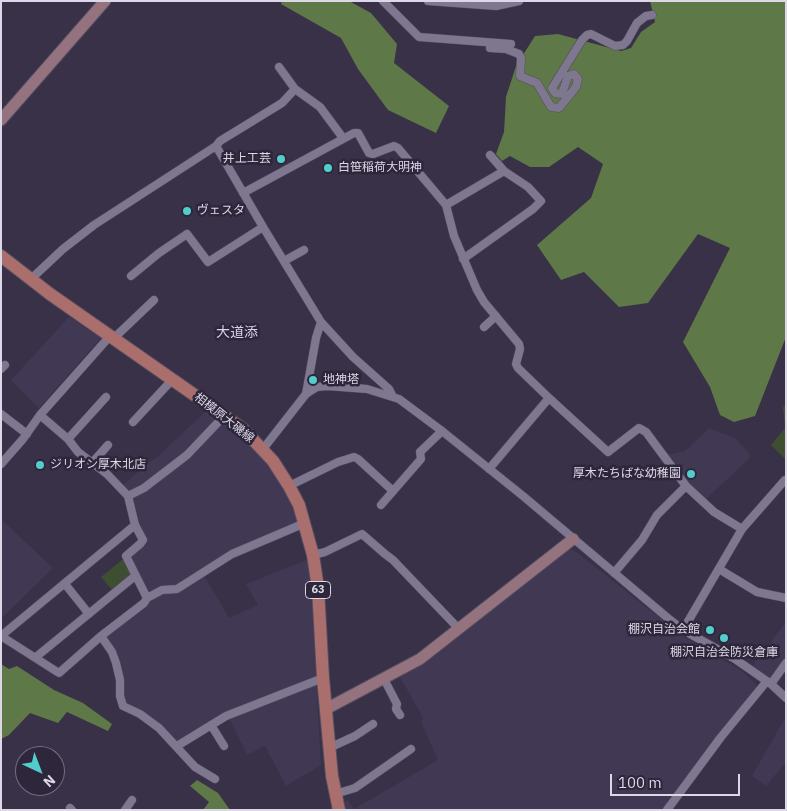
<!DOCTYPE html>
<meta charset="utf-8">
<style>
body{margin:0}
#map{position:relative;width:787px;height:811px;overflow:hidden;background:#383147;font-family:"IBM Plex Sans",sans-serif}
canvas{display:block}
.frame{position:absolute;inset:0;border:2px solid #ddd8e7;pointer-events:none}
.north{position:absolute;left:15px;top:746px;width:50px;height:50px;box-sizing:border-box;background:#2e273c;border:1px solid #746e80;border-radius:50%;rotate:137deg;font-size:14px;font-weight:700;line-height:20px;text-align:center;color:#ddd8e7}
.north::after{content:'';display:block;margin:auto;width:18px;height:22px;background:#52cdcc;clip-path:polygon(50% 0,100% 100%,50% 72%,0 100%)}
.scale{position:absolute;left:610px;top:774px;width:130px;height:22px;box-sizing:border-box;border:2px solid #ddd8e7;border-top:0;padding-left:6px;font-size:15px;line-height:18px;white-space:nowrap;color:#ddd8e7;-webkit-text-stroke:4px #2e273c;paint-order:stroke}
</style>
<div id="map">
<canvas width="787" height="811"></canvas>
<div class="frame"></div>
<div class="north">N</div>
<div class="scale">100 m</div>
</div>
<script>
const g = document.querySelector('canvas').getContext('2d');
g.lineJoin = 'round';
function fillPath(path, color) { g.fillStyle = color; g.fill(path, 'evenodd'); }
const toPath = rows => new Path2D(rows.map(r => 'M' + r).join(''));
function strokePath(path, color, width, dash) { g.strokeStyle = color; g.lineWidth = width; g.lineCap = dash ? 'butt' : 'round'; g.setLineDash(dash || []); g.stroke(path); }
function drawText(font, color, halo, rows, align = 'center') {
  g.font = font + ' "IBM Plex Sans","Noto Sans JP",sans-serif'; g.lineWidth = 5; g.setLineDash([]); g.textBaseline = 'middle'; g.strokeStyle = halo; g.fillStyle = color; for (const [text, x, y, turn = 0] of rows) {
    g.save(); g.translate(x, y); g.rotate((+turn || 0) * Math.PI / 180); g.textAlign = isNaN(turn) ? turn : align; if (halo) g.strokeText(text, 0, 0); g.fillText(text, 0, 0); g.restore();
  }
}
const built = toPath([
 [69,317,101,338,39,408,11,380],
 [208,409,220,418,187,453,130,494,122,486,153,459,154,460],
 [223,422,230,426,245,439,267,462,288,496,299,524,175,587,151,594,147,593,130,559,131,555,144,544,131,499],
 [709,428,735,438,750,454,749,459,705,500,680,474,666,455,685,451],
 [1,519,53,568,1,619],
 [569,549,575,551,683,636,742,671,756,684,757,688,682,787,671,797,663,810,344,810,343,803,348,800,354,809,438,760,421,722,423,718,399,675],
 [309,559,321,765,286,786,265,746,247,755,227,713,177,743,124,704,106,637,108,633,153,598,204,575,229,618,258,605,246,584],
 [786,622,786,660,771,678,752,666],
 [786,716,786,762,766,786,752,776]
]);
const green = toPath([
 [786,404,786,460,771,445,785,428,783,407],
 [123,559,130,573,130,577,113,591,101,577]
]);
const forest = toPath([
 [282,1,349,1,371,13,397,44,394,63,449,106,436,133,388,110,358,69,341,38,281,4],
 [650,1,786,1,786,337,755,416,734,422,720,415,710,387,683,342,730,248,698,234,648,303,619,307,584,272,561,280,537,245,591,198,603,164,578,147,549,167,530,167,510,156,502,161,496,154,504,132,506,97,516,66,535,36,558,34,621,51,631,48,641,32,655,22],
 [1,664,9,669,17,666,54,690,83,703,112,724,108,731,67,712,58,723,30,713,9,735,1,739],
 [197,780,218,793,230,810,203,810,209,802,190,786]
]);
const street = toPath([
 [383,1,419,37,511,44],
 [428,1,496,6,519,1],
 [490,43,490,48,506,49,506,45],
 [506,49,519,54,521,58,520,76,537,83,551,107,559,108,576,87,578,79,574,74,568,76,562,94,555,93,552,88,582,40,587,35,591,34,615,46,623,45,627,41,637,23,646,16,652,15],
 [279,67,295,89,320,107,343,138],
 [216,146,220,141,282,103,295,89],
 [490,155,504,171],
 [243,193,354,133,358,133,369,153,373,154,394,146,398,148,446,205,454,236,477,290,484,302,519,344,520,349,516,364,518,368,549,398,489,469],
 [446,205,504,171,528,187,541,201,533,209,463,259],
 [284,261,304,250],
 [131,276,159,253,187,234,208,262,263,227],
 [31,279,63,249,94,225,216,146,263,227,321,322,316,338,306,394],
 [321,322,353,357,389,389,393,397],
 [484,327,496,316],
 [113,339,154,300],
 [1,369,5,365],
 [549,398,608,452,639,428,646,432,686,486,714,512,742,529],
 [1,414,27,434],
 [40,415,68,439,78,452,107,474,128,496,135,525,143,540,140,544,126,556,147,598],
 [133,422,172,380],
 [68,439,106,397],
 [263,449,306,394,317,387,327,386,367,389,399,399,442,431,523,496,669,619,683,630,735,659,771,684,786,698],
 [92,463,108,445],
 [1,464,23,439,40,415,110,336],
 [289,486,338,462,354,457,358,459,393,491],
 [128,496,144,488,187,455,225,415],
 [381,505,421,459,420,452,442,431],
 [313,555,325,552,362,534,385,554,393,560,459,629],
 [719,569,757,592,786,598],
 [614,573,642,540,657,515,686,486],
 [65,584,89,614],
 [683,630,742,529,785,480],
 [1,636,59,673,101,636,144,603,147,598,162,590,177,589,232,554,305,523],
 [1,636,135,525],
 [101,636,112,652,116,663,120,680,120,696,123,706,140,714,159,728,195,767,215,779],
 [36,657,135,576],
 [384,679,397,704,396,709,400,715],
 [771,684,786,663],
 [211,725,224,746],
 [177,746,226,716,323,678],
 [329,748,355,736,373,724],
 [335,794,355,788,411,749],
 [70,808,72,810],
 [125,810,132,800],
 [667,810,721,737,767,681]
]);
const secondary = toPath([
 [1,120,105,1],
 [326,709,420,659,573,539]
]);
const primary = toPath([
 [1,256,50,294,243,429,273,461,289,486,299,505,313,555,318,588,323,678,332,776,339,810]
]);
const markers = [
 [281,159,5,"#52cdcc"],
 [328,168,5,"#52cdcc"],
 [187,211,5,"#52cdcc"],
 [313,380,5,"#52cdcc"],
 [40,465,5,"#52cdcc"],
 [691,474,5,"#52cdcc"],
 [710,630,5,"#52cdcc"],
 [724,638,5,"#52cdcc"]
];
const shields = [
 [318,590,25]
];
const shieldNames = [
 ["63",318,590]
];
const poiNames = [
 ["井上工芸",271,159,"right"],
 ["白笹稲荷大明神",338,168],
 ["ヴェスタ",197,211],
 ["地神塔",323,380],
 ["ジリオン厚木北店",50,465],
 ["厚木たちばな幼稚園",681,474,"right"],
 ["棚沢自治会館",700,630,"right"],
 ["棚沢自治会防災倉庫",724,653,"center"]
];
const streetNames = [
 ["相模原大磯線",224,418,38]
];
const neighbourhoodNames = [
 ["大道添",237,333]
];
fillPath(built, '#413854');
fillPath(green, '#3e4e31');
fillPath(forest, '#5f7848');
strokePath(street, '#554e60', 9);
strokePath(secondary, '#554e60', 13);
strokePath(primary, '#554e60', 14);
strokePath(street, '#7f7790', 8);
strokePath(secondary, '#95737e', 11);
strokePath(primary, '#aa6f6d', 12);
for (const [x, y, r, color] of markers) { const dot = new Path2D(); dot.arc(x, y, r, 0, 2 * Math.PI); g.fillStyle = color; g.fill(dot); strokePath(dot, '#2e273c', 2); }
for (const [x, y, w] of shields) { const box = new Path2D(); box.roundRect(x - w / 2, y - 8.5, w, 17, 4); g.fillStyle = '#2e273c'; g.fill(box); strokePath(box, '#ddd8e7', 1); }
drawText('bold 11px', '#ddd8e7', null, shieldNames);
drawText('12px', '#ddd8e7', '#2e273c', poiNames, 'left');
drawText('12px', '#ddd8e7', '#2e273c', streetNames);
drawText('14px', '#d8cfeb', '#2e273c', neighbourhoodNames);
</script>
